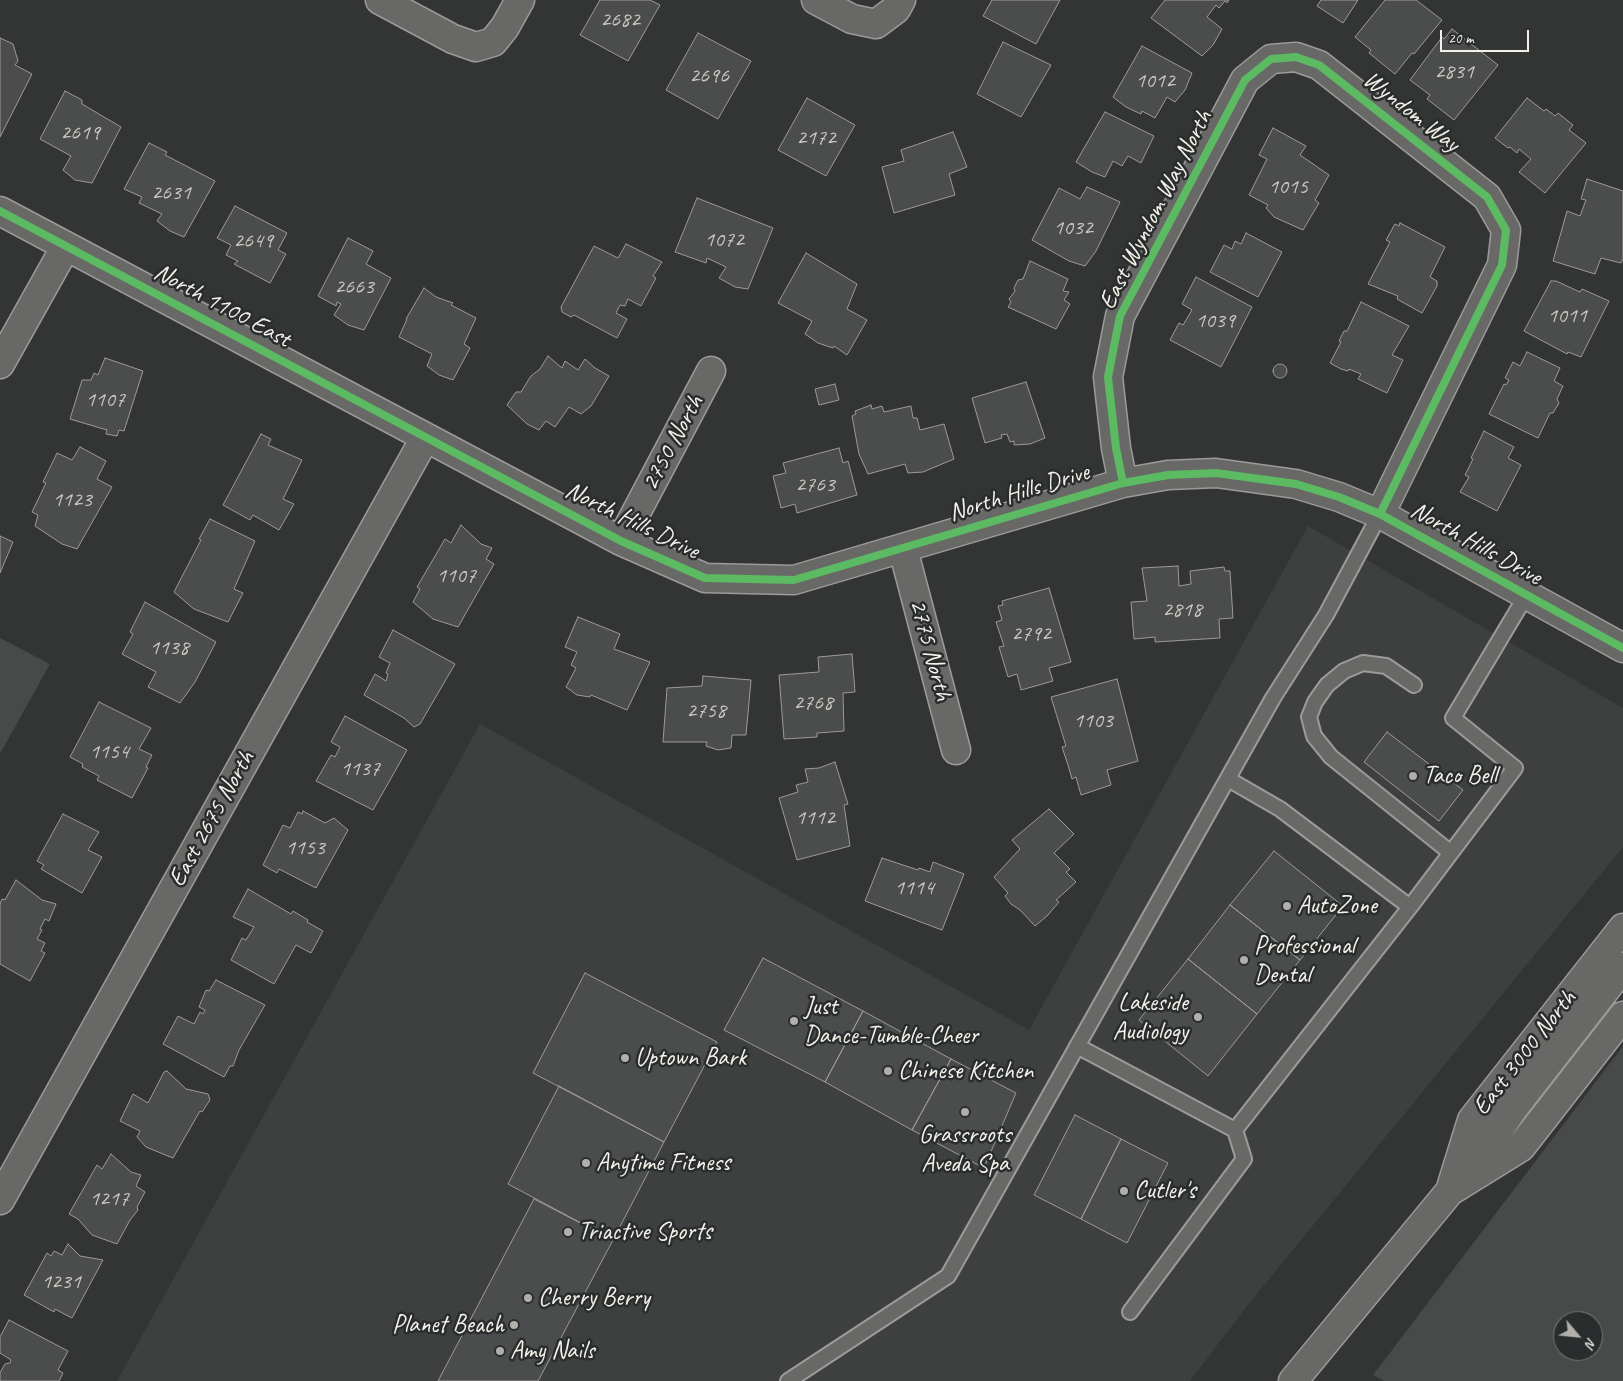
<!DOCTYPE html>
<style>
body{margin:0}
#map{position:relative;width:1623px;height:1381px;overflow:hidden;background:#333434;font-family:Caveat,sans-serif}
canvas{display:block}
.north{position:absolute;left:1553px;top:1311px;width:50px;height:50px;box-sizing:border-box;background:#2a2d2e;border:1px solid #7b7b78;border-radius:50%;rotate:118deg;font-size:14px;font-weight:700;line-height:20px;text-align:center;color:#f4f1e8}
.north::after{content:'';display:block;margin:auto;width:18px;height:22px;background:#b0afa9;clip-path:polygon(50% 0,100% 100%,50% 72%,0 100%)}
.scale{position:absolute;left:1440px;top:30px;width:89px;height:22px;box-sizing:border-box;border:2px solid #f4f1e8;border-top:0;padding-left:6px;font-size:15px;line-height:18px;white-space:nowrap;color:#f4f1e8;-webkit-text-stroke:4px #2a2d2e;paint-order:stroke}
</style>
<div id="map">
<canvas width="1623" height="1381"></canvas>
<div class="north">N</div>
<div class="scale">20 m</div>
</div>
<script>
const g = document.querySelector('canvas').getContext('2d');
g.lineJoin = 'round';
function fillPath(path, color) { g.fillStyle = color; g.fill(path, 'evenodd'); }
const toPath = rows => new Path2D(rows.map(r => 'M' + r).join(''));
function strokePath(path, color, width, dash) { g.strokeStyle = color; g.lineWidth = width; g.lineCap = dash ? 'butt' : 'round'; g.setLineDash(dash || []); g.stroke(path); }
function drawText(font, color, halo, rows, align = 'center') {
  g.font = font + ' Caveat,sans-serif'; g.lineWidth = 5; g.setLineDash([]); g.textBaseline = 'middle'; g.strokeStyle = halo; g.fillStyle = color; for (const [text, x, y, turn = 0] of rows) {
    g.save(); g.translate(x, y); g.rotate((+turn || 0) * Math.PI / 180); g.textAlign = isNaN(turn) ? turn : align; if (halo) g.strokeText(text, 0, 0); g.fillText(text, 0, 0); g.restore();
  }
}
const built = toPath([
 [1308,526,1623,708,1623,847,1247,1306,1190,1381,117,1381,480,724,1029,1030]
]);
const green = toPath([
 [0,638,50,664,0,754],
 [1623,1046,1623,1381,1384,1381,1373,1375],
 [1563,1321,1593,1321,1593,1351,1563,1351]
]);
const building = toPath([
 [600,0,650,0,660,5,628,61,580,35,600,0],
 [992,0,1060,0,1036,44,983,16,992,0],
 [1165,0,1229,0,1227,3,1225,1,1219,8,1216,5,1207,17,1222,29,1213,45,1202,56,1151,18,1165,0],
 [1321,0,1358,0,1343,23,1317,6,1321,0],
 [1385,0,1416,0,1442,20,1414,54,1412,53,1395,74,1369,53,1371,50,1355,37,1385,0],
 [1452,29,1498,65,1454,120,1427,99,1430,95,1410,80,1442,37,1444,39,1452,29],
 [698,33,751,61,718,119,666,90,698,33],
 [0,38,13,44,18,61,15,65,32,74,0,137,0,38],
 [1003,42,1051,65,1021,117,977,94,1003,42],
 [1142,46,1192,73,1185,90,1175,102,1167,97,1155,118,1142,111,1141,114,1126,107,1113,97,1142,46],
 [65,91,82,100,82,104,121,127,92,183,75,180,63,170,71,156,40,139,65,91],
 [807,98,855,125,826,176,778,150,807,98],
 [1527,98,1544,111,1546,109,1555,116,1558,113,1573,125,1569,130,1586,143,1545,193,1519,172,1531,159,1519,149,1517,153,1510,147,1508,148,1495,138,1527,98],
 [1105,112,1154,136,1141,163,1128,156,1122,166,1113,161,1105,177,1092,172,1076,162,1105,112],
 [1273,128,1306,146,1300,155,1329,175,1315,200,1319,203,1303,230,1274,217,1266,208,1268,205,1249,195,1267,159,1259,155,1273,128],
 [953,132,967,167,949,174,955,195,894,213,882,167,904,161,901,150,953,132],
 [149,143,167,152,165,155,215,181,184,237,170,231,157,221,162,214,139,203,142,197,124,189,149,143],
 [1587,179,1623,191,1623,259,1621,263,1601,258,1595,274,1553,261,1567,211,1580,216,1586,200,1581,199,1587,179],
 [1087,187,1120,202,1096,251,1085,266,1069,261,1032,240,1059,188,1080,199,1087,187],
 [697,198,773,228,748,289,735,287,719,278,726,267,707,258,706,263,675,252,697,198],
 [235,206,287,233,278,250,286,254,270,283,234,264,238,261,226,255,231,245,217,238,235,206],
 [1400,223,1445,247,1430,277,1437,281,1437,286,1422,313,1397,299,1398,296,1368,284,1390,242,1386,240,1395,224,1399,226,1400,223],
 [1246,233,1282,252,1258,297,1210,272,1224,245,1232,249,1235,241,1241,244,1246,233],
 [348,238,373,251,366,264,391,278,364,330,348,325,334,315,341,304,337,302,336,306,318,296,348,238],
 [626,244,662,262,653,276,656,278,641,306,628,299,625,306,620,305,616,313,627,319,617,338,574,315,571,317,562,312,561,307,594,246,618,258,626,244],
 [806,253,857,284,847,309,867,320,847,355,834,346,833,348,818,343,805,334,812,321,778,303,806,253],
 [1030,261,1068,279,1063,291,1069,292,1064,300,1070,304,1056,329,1008,307,1011,302,1009,299,1015,291,1014,288,1018,280,1023,279,1030,261],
 [1196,277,1252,307,1221,367,1170,340,1179,323,1183,325,1192,310,1182,304,1196,277],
 [1551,281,1556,281,1580,292,1582,289,1609,301,1581,357,1568,352,1567,354,1524,331,1551,281],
 [424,288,436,297,453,303,451,305,476,318,464,344,470,348,453,380,439,375,427,366,432,354,399,337,407,319,406,319,424,288],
 [1361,302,1409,326,1392,355,1403,360,1387,393,1358,379,1361,374,1349,369,1348,371,1341,369,1330,363,1341,342,1339,341,1344,331,1347,331,1361,302],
 [1527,352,1560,368,1554,381,1563,386,1557,399,1559,403,1553,413,1550,413,1538,438,1489,414,1504,384,1506,385,1509,380,1505,378,1513,362,1520,366,1527,352],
 [548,356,562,368,565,361,578,370,585,359,595,368,609,376,591,406,581,414,569,407,555,427,546,421,539,430,527,424,507,405,516,392,521,392,531,376,540,369,548,356],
 [105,358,143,371,124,431,119,430,117,436,106,434,107,430,70,419,82,380,91,380,94,373,98,375,105,358],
 '1273 371a7 7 0 1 1 14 0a7 7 0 1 1-14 0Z',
 [1026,382,1045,438,1030,444,1014,445,1014,441,1010,442,1007,434,1001,435,1002,438,985,443,972,398,1026,382],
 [835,384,839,400,819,405,815,389,835,384],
 [871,405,872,409,882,406,884,412,911,406,913,418,917,418,920,430,944,424,954,459,923,472,908,473,905,464,868,474,859,454,852,416,856,414,855,411,871,405],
 [1484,431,1514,447,1508,458,1521,465,1497,511,1460,492,1469,477,1465,475,1473,459,1471,458,1484,431],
 [261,434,271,439,268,445,302,460,283,499,294,504,279,530,253,515,250,520,223,505,261,434],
 [80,447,106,461,97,479,112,487,77,549,62,544,35,526,38,515,32,512,46,483,43,482,57,453,72,460,80,447],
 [839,448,843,463,848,461,857,495,797,513,795,504,781,508,773,476,786,473,783,463,839,448],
 [210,519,255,541,234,589,243,593,228,622,194,609,174,592,201,540,199,539,210,519],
 [461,525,481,544,492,548,486,559,494,564,458,627,433,619,413,602,420,589,417,587,445,539,451,543,461,525],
 [0,536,13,542,0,573,0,536],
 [1178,566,1179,586,1191,584,1190,571,1224,567,1225,571,1230,571,1233,618,1219,619,1220,638,1155,642,1155,637,1134,639,1131,602,1147,601,1142,568,1178,566],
 [1049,588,1071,662,1049,668,1053,681,1021,690,1017,674,1008,677,999,647,1004,646,996,622,1002,620,998,606,1003,605,1002,601,1049,588],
 [145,602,216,642,195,682,180,703,148,687,156,672,122,654,133,634,130,632,145,602],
 [578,617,620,634,614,649,650,662,627,710,591,695,590,697,577,695,566,687,576,668,571,665,577,652,565,647,578,617],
 [393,630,455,664,420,724,414,727,404,718,364,695,375,674,386,681,388,674,386,673,390,663,379,657,393,630],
 [852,654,855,692,843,693,844,731,817,733,817,737,784,739,779,675,819,672,818,657,852,654],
 [703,676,751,680,746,735,732,735,731,748,718,750,706,746,707,742,663,742,667,688,702,686,703,676],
 [1117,679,1138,761,1107,770,1111,785,1081,795,1076,777,1072,779,1068,765,1062,747,1066,746,1051,697,1117,679],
 [99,702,151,728,139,749,152,755,146,767,148,768,132,798,97,780,99,776,82,767,83,764,70,757,99,702],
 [345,716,407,750,373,810,316,781,331,755,335,757,340,747,331,742,345,716],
 [1387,732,1463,790,1439,821,1364,762,1387,732],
 [835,762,848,804,844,805,850,846,797,860,779,798,798,792,796,785,808,782,805,769,819,768,835,762],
 [1049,809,1074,834,1054,853,1070,869,1066,872,1076,882,1056,900,1059,902,1047,916,1035,926,1020,910,1011,904,1005,896,1008,893,994,877,1020,849,1012,840,1049,809],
 [303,811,325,823,334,818,348,830,316,888,279,869,277,873,263,865,283,825,290,828,298,812,302,814,303,811],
 [63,814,99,832,88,850,102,857,82,893,41,869,44,865,37,861,63,814],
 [1274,851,1343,906,1300,960,1230,905,1274,851],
 [882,858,918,870,919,868,930,872,933,862,964,874,942,930,865,901,882,858],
 [16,880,42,900,56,904,49,921,45,919,40,929,42,930,37,939,45,943,41,951,45,953,30,981,0,964,0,904,2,899,5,900,16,880],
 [248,889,291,914,293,911,308,920,307,922,323,931,311,953,296,945,274,984,231,960,242,938,246,940,254,927,233,917,248,889],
 [1230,905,1300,960,1257,1014,1188,959,1230,905],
 [763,958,863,1011,825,1082,724,1030,763,958],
 [1188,959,1257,1014,1208,1076,1139,1020,1188,959],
 [585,973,717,1042,664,1142,533,1073,585,973],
 [216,980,265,1005,239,1050,233,1066,230,1066,224,1077,163,1044,178,1016,194,1024,200,1012,203,1014,205,1010,199,1007,206,990,209,991,216,980],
 [863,1011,951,1059,912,1130,825,1082,863,1011],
 [951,1059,1016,1093,984,1168,912,1130,951,1059],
 [167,1071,186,1089,208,1094,210,1100,202,1112,200,1111,173,1158,146,1147,137,1137,140,1131,120,1121,133,1094,148,1103,164,1072,167,1071],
 [559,1086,664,1142,613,1240,508,1184,559,1086],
 [1075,1115,1121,1139,1081,1219,1034,1195,1075,1115],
 [1121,1139,1168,1163,1127,1243,1081,1219,1121,1139],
 [111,1154,131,1172,141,1175,136,1186,145,1192,137,1207,138,1210,130,1220,117,1244,92,1235,78,1219,69,1214,97,1165,102,1169,111,1154],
 [534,1199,613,1240,538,1381,438,1381,534,1199],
 [68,1244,80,1256,103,1260,72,1318,55,1309,54,1312,24,1295,47,1253,51,1256,54,1251,62,1255,68,1244],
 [9,1320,68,1351,58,1370,63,1373,59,1381,0,1381,0,1373,5,1364,10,1363,11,1360,0,1353,0,1337,9,1320]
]);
const lane = toPath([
 [1414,685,1386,666,1363,663,1344,671,1327,685,1315,702,1309,717,1314,736,1331,757,1451,853],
 [1410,907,1515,768,1453,718,1527,594],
 [1077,1046,1235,1130,1410,907,1280,809,1228,779],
 [1130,1312,1244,1159,1235,1130],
 [788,1381,948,1276,1273,698,1326,615,1380,514]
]);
const street = toPath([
 [380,0,453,39,476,47,493,42,505,27,520,0],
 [816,0,852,19,876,24,896,9,901,0],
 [0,211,621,541,705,578,794,580,1123,483,1168,475,1216,473,1296,484,1339,497,1380,514,1623,648],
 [0,364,66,246],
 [1123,483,1116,448,1108,377,1120,316,1245,80,1271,59,1296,57,1319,65,1487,197,1506,230,1502,265,1380,514],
 [621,541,711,371],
 [903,549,956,750],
 [0,1200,425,438]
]);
const primary = toPath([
 [1485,1169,1490,1144,1512,1110,1623,967],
 [1450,1191,1472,1120,1623,928],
 [1293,1381,1450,1191,1521,1147,1623,1016]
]);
const cycleway = toPath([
 [0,211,621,541,705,578,794,580,1123,483,1168,475,1216,473,1296,484,1339,497,1380,514,1623,648],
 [1123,483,1116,448,1108,377,1120,316,1245,80,1271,59,1296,57,1319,65,1487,197,1506,230,1502,265,1380,514]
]);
const markers = [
 [1413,776,5,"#b0afa9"],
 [1287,906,5,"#b0afa9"],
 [1244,960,5,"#b0afa9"],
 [1198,1017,5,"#b0afa9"],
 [794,1021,5,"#b0afa9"],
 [625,1058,5,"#b0afa9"],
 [888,1071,5,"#b0afa9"],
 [965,1112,5,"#b0afa9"],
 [586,1163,5,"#b0afa9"],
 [1124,1191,5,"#b0afa9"],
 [568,1232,5,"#b0afa9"],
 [528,1298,5,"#b0afa9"],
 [514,1325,5,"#b0afa9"],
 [500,1351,5,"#b0afa9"]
];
const numberNames = [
 ["2682",620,20],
 ["2831",1454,72],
 ["2696",709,76],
 ["1012",1155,81],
 ["2619",80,133],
 ["2172",816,138],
 ["1015",1288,187],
 ["2631",171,193],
 ["1032",1073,228],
 ["1072",724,240],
 ["2649",253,241],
 ["2663",354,287],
 ["1011",1567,316],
 ["1039",1215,321],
 ["1107",105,400],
 ["2763",815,485],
 ["1123",72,500],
 ["1107",456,576],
 ["2818",1182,610],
 ["2792",1031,634],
 ["1138",169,648],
 ["2768",813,703],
 ["2758",706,711],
 ["1103",1093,721],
 ["1154",109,752],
 ["1137",360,769],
 ["1112",815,818],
 ["1153",305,848],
 ["1114",914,888],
 ["1217",109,1199],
 ["1231",61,1282]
];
const streetNames = [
 ["Wyndom Way",1411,112,38],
 ["East Wyndom Way North",1156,210,-63],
 ["North 1100 East",222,306,28],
 ["2750 North",673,443,-62],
 ["North Hills Drive",1019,493,-17],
 ["North Hills Drive",632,521,26],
 ["North Hills Drive",1476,544,29],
 ["2775 North",930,650,75],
 ["East 2675 North",212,819,-61],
 ["East 3000 North",1525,1053,-52]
];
const poiNames = [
 ["Taco Bell",1423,776],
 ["AutoZone",1297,906],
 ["Professional",1254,946],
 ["Dental",1254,975],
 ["Lakeside",1188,1003,"right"],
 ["Audiology",1188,1032,"right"],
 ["Just",804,1007],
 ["Dance-Tumble-Cheer",804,1036],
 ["Uptown Bark",635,1058],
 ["Chinese Kitchen",898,1071],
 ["Grassroots",965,1135,"center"],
 ["Aveda Spa",965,1164,"center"],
 ["Anytime Fitness",596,1163],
 ["Cutler's",1134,1191],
 ["Triactive Sports",578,1232],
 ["Cherry Berry",538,1298],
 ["Planet Beach",504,1325,"right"],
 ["Amy Nails",510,1351]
];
fillPath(built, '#3e4040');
fillPath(green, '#484a49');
fillPath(building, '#4b4c4c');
strokePath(building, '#9b9b99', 1);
strokePath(lane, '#9b9b99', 18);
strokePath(street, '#9b9b99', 31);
strokePath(primary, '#9b9b99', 31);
strokePath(lane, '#686866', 14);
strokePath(street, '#686866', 28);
strokePath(primary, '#686866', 28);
strokePath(cycleway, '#5cba63', 8);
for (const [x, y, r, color] of markers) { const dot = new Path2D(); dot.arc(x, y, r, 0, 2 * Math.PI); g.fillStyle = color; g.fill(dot); strokePath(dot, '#2a2d2e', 2); }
drawText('22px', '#cac8c1', null, numberNames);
drawText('25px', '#f4f1e8', '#2a2d2e', streetNames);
drawText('25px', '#f4f1e8', '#2a2d2e', poiNames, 'left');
</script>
